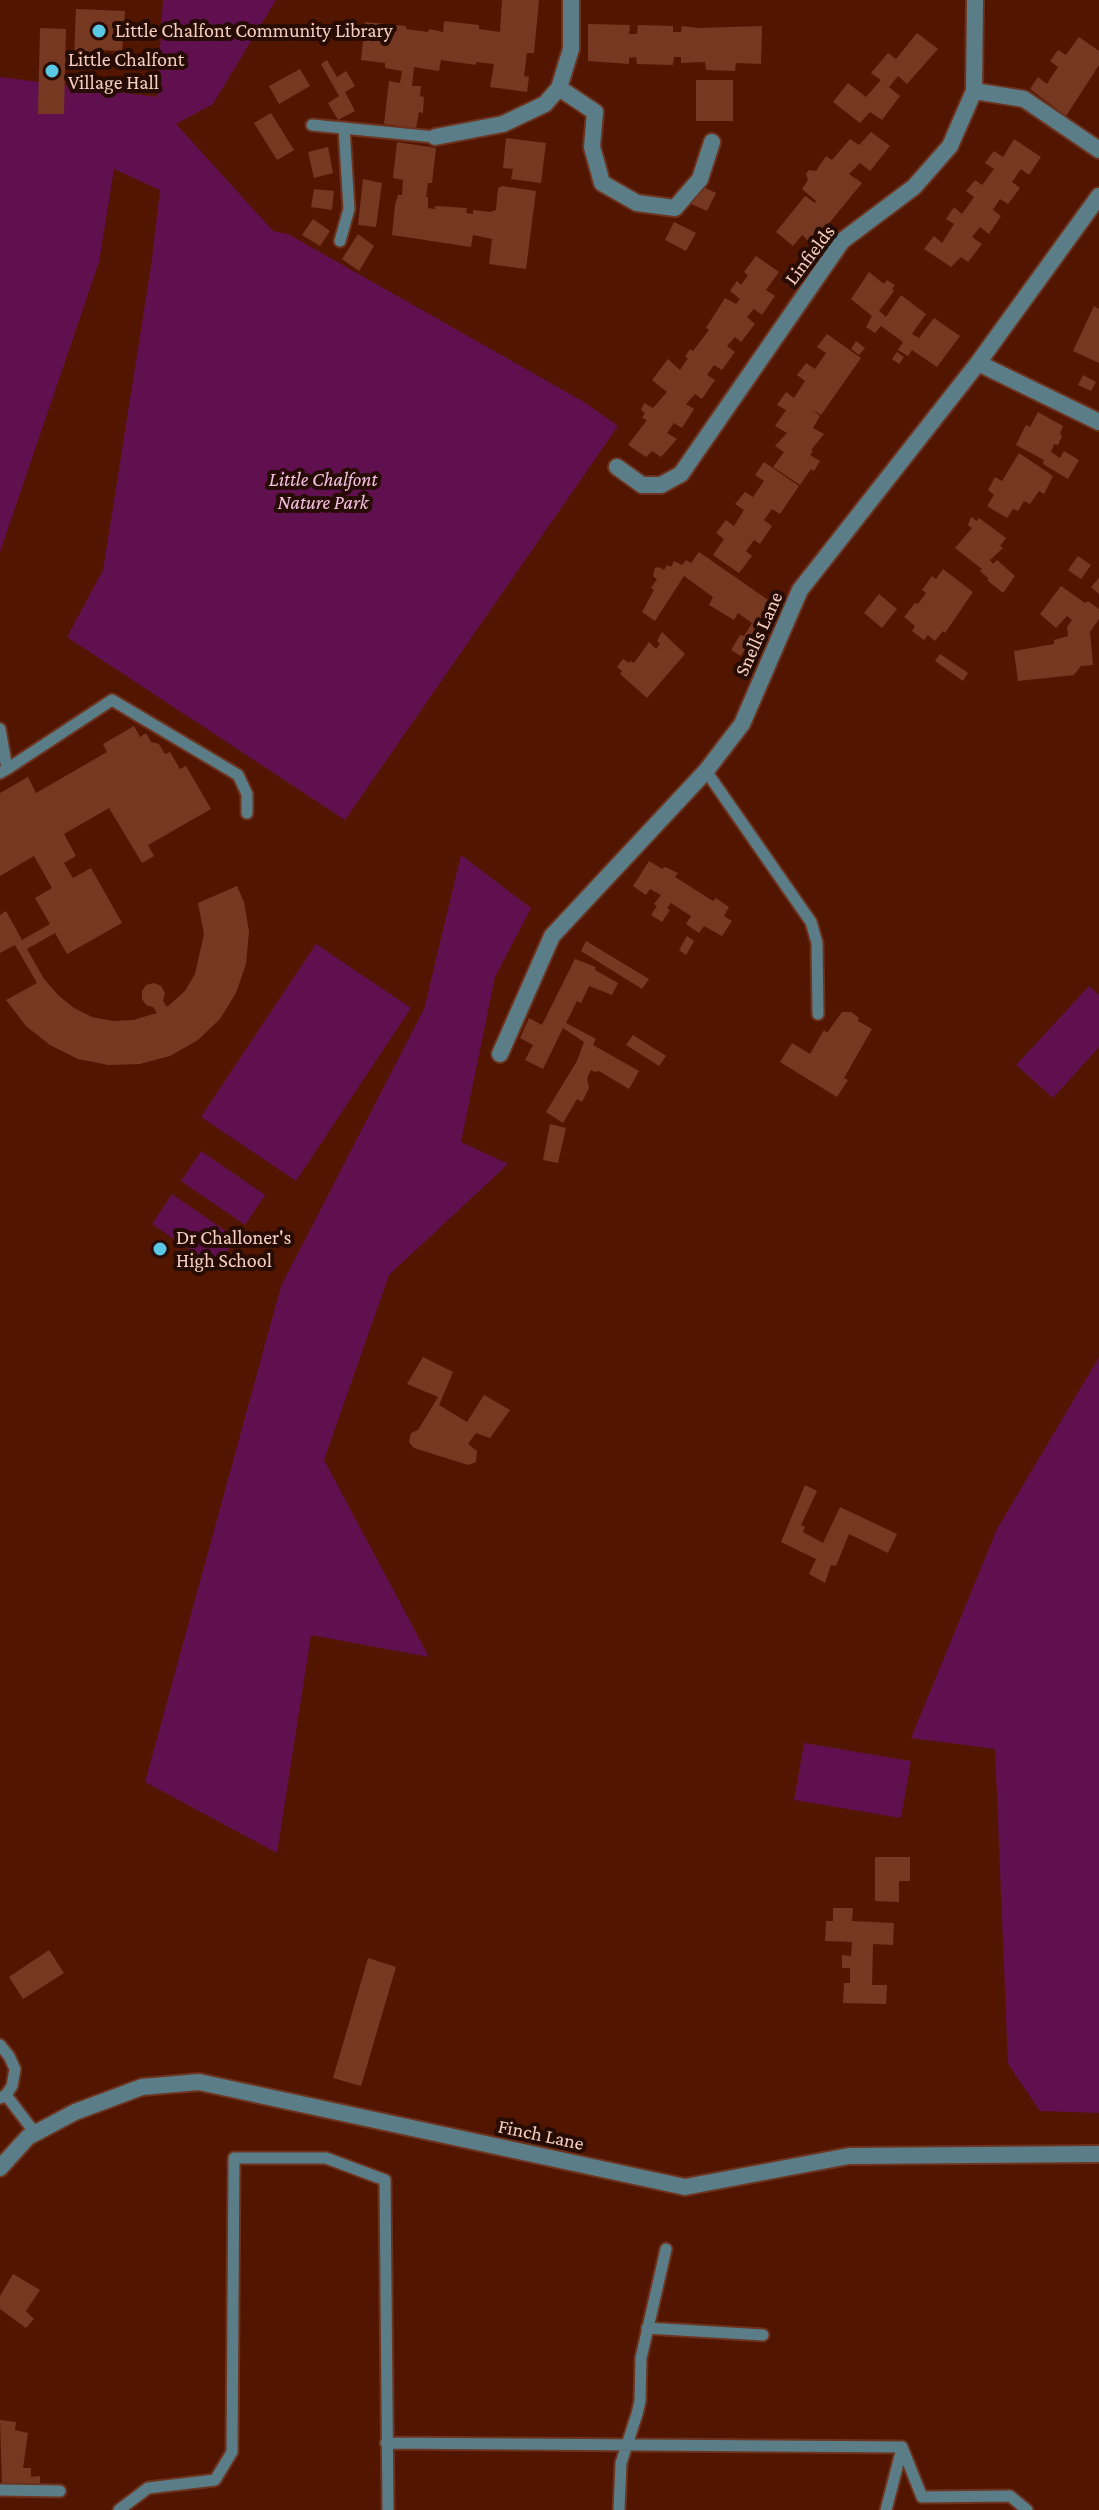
<!DOCTYPE html>
<style>
body{margin:0}
canvas{display:block;background:#521500}
</style>
<canvas width="1099" height="2510"></canvas>
<script>
const g = document.querySelector('canvas').getContext('2d');
g.lineJoin = 'round';
function fillPath(path, color) { g.fillStyle = color; g.fill(path, 'evenodd'); }
const toPath = rows => new Path2D(rows.map(r => 'M' + r).join(''));
function strokePath(path, color, width, dash) { g.strokeStyle = color; g.lineWidth = width; g.lineCap = dash ? 'butt' : 'round'; g.setLineDash(dash || []); g.stroke(path); }
function drawText(font, color, halo, rows, align = 'center') {
  g.font = font + ' "Crimson Pro",serif'; g.lineWidth = 8; g.setLineDash([]); g.textBaseline = 'middle'; g.strokeStyle = halo; g.fillStyle = color; for (const [text, x, y, turn = 0] of rows) {
    g.save(); g.translate(x, y); g.rotate((+turn || 0) * Math.PI / 180); g.textAlign = isNaN(turn) ? turn : align; if (halo) g.strokeText(text, 0, 0); g.fillText(text, 0, 0); g.restore();
  }
}
const green = toPath([
 [163,0,276,0,213,104,176,124,273,231,288,234,584,402,618,426,345,820,67,637,103,570,151,266,160,190,114,169,99,262,0,552,0,77,157,97],
 [461,855,531,908,495,977,461,1142,508,1164,389,1275,324,1460,429,1657,311,1635,277,1853,145,1782,281,1286,424,1009],
 [316,944,411,1008,296,1181,201,1117],
 [1089,986,1099,995,1099,1047,1053,1098,1016,1065],
 [201,1151,265,1195,245,1225,181,1181],
 [172,1194,236,1238,216,1268,152,1224],
 [1099,1357,1099,2113,1040,2111,1008,2064,995,1749,911,1738,997,1529],
 [804,1743,911,1761,901,1818,794,1800]
]);
const building = toPath([
 [502,0,539,0,534,53,527,53,524,76,529,77,527,92,490,87,494,64,476,62,476,65,441,60,439,71,414,67,412,86,421,86,420,96,424,97,423,113,419,112,416,128,384,124,389,81,400,83,402,71,385,68,385,63,361,60,365,22,406,26,406,29,428,32,429,29,443,32,444,21,479,25,479,29,500,32],
 [76,9,125,11,122,51,94,50,94,57,74,56],
 [588,24,630,25,629,34,637,34,638,25,673,26,673,32,681,32,682,26,698,28,762,26,761,64,736,63,735,71,706,70,705,62,681,63,681,57,674,57,673,65,637,64,636,57,629,58,629,64,588,61],
 [40,28,66,29,64,114,38,114],
 [917,33,938,49,907,84,898,76,889,87,900,96,882,120,870,112,860,123,833,102,848,83,866,97,881,80,871,73,888,53,896,59],
 [1079,37,1099,51,1099,65,1066,116,1030,89,1038,77,1047,84,1058,67,1050,61,1058,50,1066,55],
 [327,60,337,77,346,71,355,86,345,92,355,111,338,120,328,103,339,96,321,64],
 [300,69,310,86,279,104,269,86],
 [696,80,733,80,733,121,696,121],
 [271,113,294,150,277,160,254,123],
 [871,132,890,146,870,171,860,163,849,174,862,183,812,244,802,235,793,246,776,232,805,196,815,203,816,201,802,189,808,180,806,174,809,170,816,171,826,156,832,160,850,139,859,145],
 [506,138,546,143,541,183,511,179,513,169,503,168],
 [1014,139,1041,157,1029,175,1021,169,1012,182,1020,188,1008,204,1000,199,993,210,1001,216,989,234,980,227,972,237,982,244,968,262,961,257,951,267,924,249,934,236,942,243,954,224,946,219,954,207,962,214,974,197,966,191,975,180,982,185,994,169,985,163,994,151,1003,157],
 [397,142,436,148,432,183,428,183,426,197,428,197,428,208,435,209,435,206,467,208,466,213,473,214,473,210,491,212,496,210,498,188,502,186,536,191,526,269,489,264,492,239,473,235,471,247,392,235,395,205,398,195,402,195,403,180,393,178],
 [328,147,333,173,314,178,308,152],
 [363,179,382,183,376,227,358,225],
 [699,185,716,193,707,211,691,204],
 [314,189,334,191,332,210,311,207],
 [313,219,330,231,320,246,302,235],
 [674,222,696,233,686,251,665,240],
 [358,234,374,246,359,271,342,259],
 [756,256,779,272,766,290,775,296,762,315,754,309,747,317,755,324,741,342,735,337,727,346,735,352,722,370,714,365,707,375,715,380,702,399,695,394,686,404,694,409,682,428,674,423,667,433,677,439,661,457,652,451,646,457,628,445,647,420,642,418,645,413,641,410,644,403,653,408,667,392,652,380,668,359,680,370,688,358,685,357,690,349,693,351,709,330,706,328,725,298,736,304,740,299,730,291,737,281,741,285,748,275,744,272],
 [869,272,884,284,887,280,895,285,892,289,894,291,879,311,886,317,901,295,926,314,912,334,919,338,934,318,960,336,937,367,912,350,908,356,898,350,903,342,881,326,875,333,866,327,872,316,851,299],
 [1094,306,1099,309,1099,363,1073,351],
 [827,334,861,358,821,415,811,409,820,416,813,428,824,434,811,450,813,451,810,455,820,461,814,471,811,469,800,485,773,467,784,452,775,446,787,433,775,426,786,410,777,405,786,392,794,398,805,381,797,375,806,363,815,369,826,353,817,347],
 [856,341,865,348,859,355,851,349],
 [897,352,904,357,899,364,892,359],
 [1083,375,1096,382,1091,391,1078,385],
 [1038,412,1063,426,1060,434,1062,436,1058,445,1054,444,1051,452,1060,458,1064,451,1079,460,1068,479,1043,464,1044,460,1016,445,1026,425,1030,427],
 [1019,453,1053,476,1044,494,1039,491,1030,504,1024,501,1018,511,1013,509,1007,518,987,506,994,495,988,490,995,477,1002,481],
 [764,462,799,486,780,514,772,509,764,520,772,526,760,544,754,540,746,551,752,556,739,573,713,555,724,539,716,533,726,520,734,526,744,510,735,504,745,492,753,497,764,481,755,475],
 [971,517,977,521,979,518,1006,538,1000,546,1003,548,990,560,993,564,997,560,1015,576,1003,593,987,580,989,579,980,571,982,569,955,548,972,528,968,525],
 [699,552,774,604,771,609,779,616,761,645,751,639,741,656,731,650,740,635,744,636,752,623,738,613,734,620,709,605,713,597,684,576,655,621,642,612,654,590,651,588,657,579,653,576,655,568,659,567,664,570,667,565,671,567,674,561,682,565,686,560,691,563],
 [1078,556,1091,565,1081,579,1068,570],
 [943,569,973,592,945,633,943,631,935,641,928,635,924,640,912,631,915,626,904,617,915,603,918,604,926,593,922,590,932,576,936,579],
 [1099,578,1099,594,1091,587],
 [1061,586,1085,603,1088,601,1099,609,1099,619,1090,632,1093,665,1081,666,1074,675,1018,681,1014,651,1054,644,1054,640,1068,636,1067,627,1072,620,1067,616,1056,628,1040,614],
 [879,594,897,609,882,628,864,613],
 [662,632,685,654,647,698,620,674,622,671,617,667,623,659,629,663,631,661,634,663,649,642,656,649,660,644,657,641],
 [940,654,968,673,963,681,935,661],
 [134,726,140,737,146,733,151,742,159,744,165,754,170,752,180,769,186,766,211,809,148,845,154,856,142,863,109,808,64,834,76,856,64,863,73,878,91,868,122,923,67,954,55,933,27,949,44,979,58,995,74,1008,92,1017,113,1021,133,1020,157,1013,153,1007,146,1005,142,999,142,991,146,985,154,983,161,986,165,993,163,1001,167,1007,185,991,195,974,204,934,198,903,237,886,244,902,249,932,246,964,236,993,220,1019,198,1040,170,1056,140,1064,108,1065,78,1059,50,1045,26,1026,6,1000,37,983,15,945,0,953,0,915,6,911,22,940,50,924,35,898,52,888,34,856,0,876,0,793,28,777,36,793,107,752,103,744],
 [649,861,662,869,665,867,678,873,675,877,713,901,716,898,729,907,724,916,732,921,722,936,704,926,699,933,686,924,691,916,671,903,667,908,670,910,662,922,651,915,657,906,654,904,661,895,650,889,646,895,633,886],
 [687,936,694,941,686,955,679,950],
 [586,941,649,979,642,989,581,951],
 [575,959,596,967,595,970,618,983,612,995,589,986,581,1003,577,1001,566,1023,596,1039,593,1045,639,1071,629,1089,599,1071,594,1072,591,1070,587,1078,589,1088,582,1102,577,1099,563,1123,546,1112,577,1061,584,1042,563,1028,543,1069,525,1060,533,1045,520,1038,529,1018,542,1025],
 [842,1012,851,1012,859,1018,858,1021,872,1029,844,1078,848,1080,837,1097,780,1062,792,1043,810,1054,824,1030,827,1033],
 [633,1035,666,1056,659,1066,626,1045],
 [550,1124,566,1128,558,1163,543,1160],
 [423,1357,453,1372,439,1405,467,1422,484,1395,510,1410,490,1438,476,1433,468,1444,477,1451,476,1462,468,1465,414,1448,409,1442,411,1433,418,1430,438,1397,407,1384],
 [805,1485,817,1491,801,1525,805,1527,803,1532,823,1543,840,1507,897,1534,888,1553,849,1534,836,1566,831,1565,825,1583,809,1574,816,1559,781,1542],
 [875,1857,910,1857,910,1881,899,1881,899,1902,875,1901],
 [833,1908,853,1908,852,1921,894,1923,893,1945,873,1944,872,1985,887,1985,886,2004,843,2003,844,1983,850,1983,850,1968,842,1968,842,1955,851,1956,852,1942,825,1941,826,1921,833,1921],
 [49,1950,64,1973,23,1999,9,1977],
 [368,1958,396,1967,361,2086,333,2078],
 [13,2274,40,2290,26,2311,34,2319,26,2328,0,2309,0,2296],
 [0,2420,16,2422,15,2430,28,2433,23,2468,31,2468,31,2477,40,2476,40,2484,2,2484]
]);
const service = toPath([
 [312,125,435,137],
 [340,241,349,209,344,128],
 [0,729,7,769,0,773],
 [7,769,112,700,238,775,247,794,247,813],
 [706,771,811,922,817,943,818,1014],
 [0,2045,9,2056,15,2069,12,2086,6,2095],
 [0,2098,6,2095,35,2133],
 [647,2328,763,2335],
 [386,2443,902,2447,922,2497,1010,2496,1027,2510],
 [0,2490,60,2491],
 [119,2510,148,2488,215,2480,232,2452,234,2158,326,2158,385,2180,388,2510],
 [619,2510,621,2463,637,2414,640,2401,641,2358,666,2249],
 [886,2510,902,2448]
]);
const minor = toPath([
 [559,88,595,112,592,147,602,183,637,203,675,208,700,179,712,142],
 [974,91,1024,99,1099,150],
 [435,137,503,124,545,104,559,88,571,49,571,0],
 [978,363,1099,422],
 [617,467,642,485,661,485,681,474,842,241,914,187,950,146,974,91,975,0],
 [500,1054,552,936,706,771,742,724,800,590,978,363,1099,196],
 [0,2168,28,2137,75,2112,142,2087,199,2082,685,2187,849,2156,1099,2154]
]);
const markers = [
 [99,31,8,"#5bc8e6"],
 [52,71,8,"#5bc8e6"],
 [160,1249,8,"#5bc8e6"]
];
const poiNames = [
 ["Little Chalfont Community Library",115,31],
 ["Little Chalfont",68,60],
 ["Village Hall",68,83],
 ["Dr Challoner's",176,1238],
 ["High School",176,1261]
];
const streetNames = [
 ["Linfields",810,255,-53],
 ["Snells Lane",759,634,-66],
 ["Finch Lane",541,2135,12]
];
const parkNames = [
 ["Little Chalfont",323,480],
 ["Nature Park",323,503]
];
fillPath(green, '#61104f');
fillPath(building, '#773822');
strokePath(service, '#6c331f', 15);
strokePath(minor, '#6c331f', 20);
strokePath(service, '#5a7d88', 11);
strokePath(minor, '#5a7d88', 16);
for (const [x, y, r, color] of markers) { const dot = new Path2D(); dot.arc(x, y, r, 0, 2 * Math.PI); g.fillStyle = color; g.fill(dot); strokePath(dot, '#260c04', 3); }
drawText('20px', '#f6cfc2', '#260c04', poiNames, 'left');
drawText('20px', '#f6cfc2', '#260c04', streetNames);
drawText('italic 20px', '#f4c0e2', '#260c04', parkNames);
</script>
